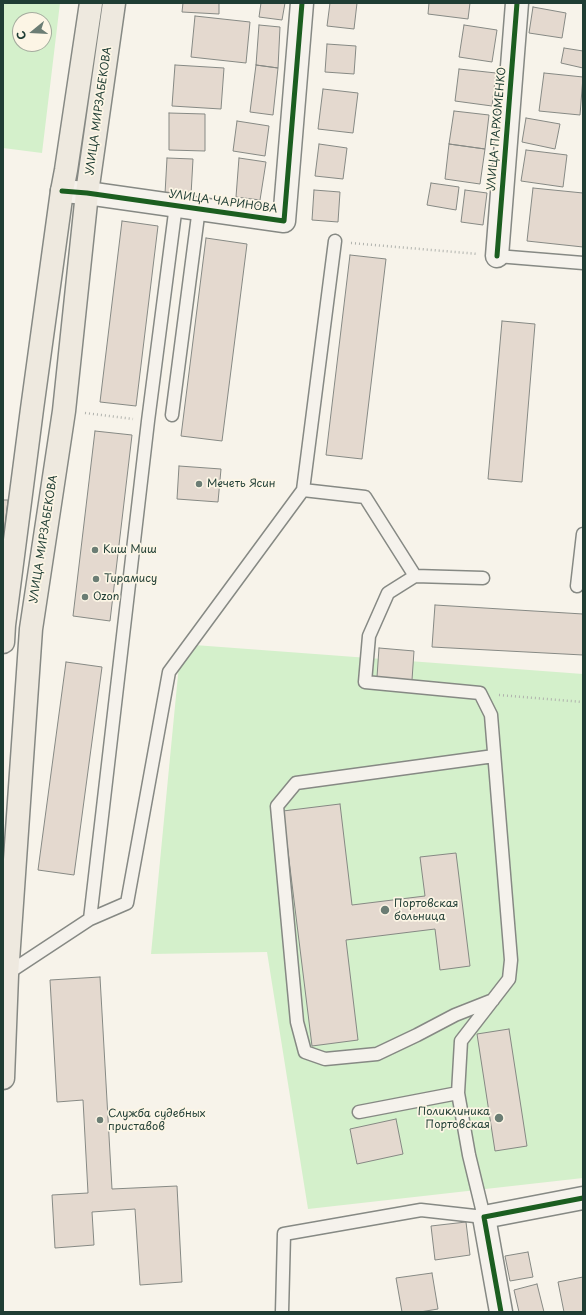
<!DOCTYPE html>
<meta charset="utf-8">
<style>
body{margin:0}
#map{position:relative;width:586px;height:1315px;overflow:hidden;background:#f7f3ea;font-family:"Playpen Sans",sans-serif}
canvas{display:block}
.frame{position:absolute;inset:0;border:4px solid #1f3d34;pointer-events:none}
.north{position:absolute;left:12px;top:12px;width:40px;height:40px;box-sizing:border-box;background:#fcf5e5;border:1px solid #a4ab9e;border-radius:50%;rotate:252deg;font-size:11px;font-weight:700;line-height:16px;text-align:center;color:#1f3d34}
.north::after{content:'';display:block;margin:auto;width:14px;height:18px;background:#6b7d74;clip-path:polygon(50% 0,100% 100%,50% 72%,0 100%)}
</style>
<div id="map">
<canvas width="586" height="1315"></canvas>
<div class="frame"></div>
<div class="north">С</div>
</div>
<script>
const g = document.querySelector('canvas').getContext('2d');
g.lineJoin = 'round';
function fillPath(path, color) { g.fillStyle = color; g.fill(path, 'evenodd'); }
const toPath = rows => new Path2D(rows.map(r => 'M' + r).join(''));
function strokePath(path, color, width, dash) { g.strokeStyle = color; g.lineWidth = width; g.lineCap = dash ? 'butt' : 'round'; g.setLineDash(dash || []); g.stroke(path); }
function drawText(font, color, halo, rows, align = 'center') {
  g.font = font + ' "Playpen Sans",sans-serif'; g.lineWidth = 3.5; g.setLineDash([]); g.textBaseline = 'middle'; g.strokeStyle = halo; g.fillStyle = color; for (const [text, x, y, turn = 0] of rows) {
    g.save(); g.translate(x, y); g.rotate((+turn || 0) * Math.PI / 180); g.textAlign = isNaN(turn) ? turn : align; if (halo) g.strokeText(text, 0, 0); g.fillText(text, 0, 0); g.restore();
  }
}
const green = toPath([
 [3,3,60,3,42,153,3,148],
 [20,20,44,20,44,44,20,44],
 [181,644,583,674,583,1178,308,1209,267,952,151,954]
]);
const building = toPath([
 [183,3,219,3,219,14,182,12,183,3],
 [261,3,285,3,282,20,259,17,261,3],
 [330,3,357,3,354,29,327,26,330,3],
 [429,3,470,3,468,19,428,14,429,3],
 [533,7,566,13,562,38,529,33,533,7],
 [195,16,250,22,246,63,191,57,195,16],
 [259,25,280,27,278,68,256,65,259,25],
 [464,25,497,30,492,62,459,57,464,25],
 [327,44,356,46,354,74,325,72,327,44],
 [564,48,583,51,583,68,561,63,564,48],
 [175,65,224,68,221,109,172,106,175,65],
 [256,65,278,68,273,115,250,112,256,65],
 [459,69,496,73,492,106,455,101,459,69],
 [544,73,583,77,580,115,539,111,544,73],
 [323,89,358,93,353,133,318,129,323,89],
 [454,111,489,115,485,149,449,144,454,111],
 [169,113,205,114,205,151,169,150,169,113],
 [526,118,560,124,555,149,522,142,526,118],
 [237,121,269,126,265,156,233,151,237,121],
 [319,144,347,148,343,179,315,176,319,144],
 [449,144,485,149,480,184,445,179,449,144],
 [526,150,567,155,563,187,521,181,526,150],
 [167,158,193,159,191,195,165,194,167,158],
 [239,158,266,162,260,200,236,197,239,158],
 [431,183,459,187,456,210,427,205,431,183],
 [533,188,583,193,583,247,527,241,533,188],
 [314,190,340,192,338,222,312,220,314,190],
 [465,190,487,193,483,225,461,222,465,190],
 [122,221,158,226,136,406,100,402,122,221],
 [206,238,247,244,222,441,181,436,206,238],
 [350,255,386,259,362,459,326,455,350,255],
 [502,321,535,324,522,482,488,479,502,321],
 [95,431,132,435,110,621,73,616,95,431],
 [179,466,221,469,218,502,177,499,179,466],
 [3,500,8,500,3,543,3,500],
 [435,605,583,614,583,655,432,647,435,605],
 [379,648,414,651,412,680,377,677,379,648],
 [66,662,102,667,74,875,38,870,66,662],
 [340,804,352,905,425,896,420,857,456,853,470,966,440,970,435,929,346,940,358,1040,312,1046,283,811,340,804],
 [100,977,112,1189,177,1186,182,1282,140,1285,135,1209,92,1212,94,1245,55,1248,52,1195,88,1193,83,1100,57,1102,50,980,100,977],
 [509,1029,527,1146,495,1151,477,1034,509,1029],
 [396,1119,403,1154,357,1164,350,1129,396,1119],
 [466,1222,470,1255,435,1260,431,1226,466,1222],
 [528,1252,533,1277,510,1281,505,1256,528,1252],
 [432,1273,438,1309,420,1312,402,1312,396,1278,432,1273],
 [583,1277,583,1312,564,1312,558,1282,583,1277],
 [537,1284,544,1312,519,1312,514,1290,537,1284]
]);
const path = toPath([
 [351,243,478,254],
 [85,413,133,419],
 [499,695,583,702]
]);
const lane = toPath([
 [497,256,583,263],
 [172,415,199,208],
 [303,490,335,241],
 [577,586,583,534],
 [90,919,148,421,176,205],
 [5,975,90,919,127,903,169,672,303,490,365,497,415,576,483,578],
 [493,1000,455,1015,417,1035,377,1054,325,1059,305,1052,297,1022,277,806,296,783,494,756],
 [359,1112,458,1093],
 [282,1312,284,1234,421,1210,484,1217,469,1155,458,1093,461,1041,509,979,511,960,491,715,480,693,365,682,369,636,388,593,415,576]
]);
const street = toPath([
 [62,191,87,193,284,221,302,3],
 [497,256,517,3],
 [501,1312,484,1217,583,1198]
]);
const primary = toPath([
 [3,642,4,625,32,409,62,191,66,170,91,3],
 [3,1078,7,975,31,629,64,411,87,193,114,3]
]);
const cycleway = toPath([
 [62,191,87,193,284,221,302,3],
 [497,256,517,3],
 [501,1312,484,1217,583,1198]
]);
const markers = [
 [199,484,4,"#6b7d74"],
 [95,550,4,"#6b7d74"],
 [96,579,4,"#6b7d74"],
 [85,597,4,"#6b7d74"],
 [385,910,5,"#6b7d74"],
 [499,1118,5,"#6b7d74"],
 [100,1120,4,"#6b7d74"]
];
const streetNames = [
 ["УЛИЦА МИРЗАБЕКОВА",99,111,-82],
 ["УЛИЦА ПАРХОМЕНКО",497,129,-85],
 ["УЛИЦА ЧАРИНОВА",223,202,8],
 ["УЛИЦА МИРЗАБЕКОВА",44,539,-81]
];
const poiNames = [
 ["Мечеть Ясин",207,484],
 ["Киш Миш",103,550],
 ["Тирамису",104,579],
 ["Ozon",93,597],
 ["Портовская",394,904],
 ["больница",394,917],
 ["Поликлиника",490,1112,"right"],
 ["Портовская",490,1125,"right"],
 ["Служба судебных",108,1114],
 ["приставов",108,1127]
];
fillPath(green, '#d4f0cb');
fillPath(building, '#e4d9cf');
strokePath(building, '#868984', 1);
strokePath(lane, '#868984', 15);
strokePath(street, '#868984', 25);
strokePath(primary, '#868984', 25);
strokePath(path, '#b0b2ad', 2.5, [1, 3]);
strokePath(lane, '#f5f2ec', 12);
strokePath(street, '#f5f2ec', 22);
strokePath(primary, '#eee9df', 22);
strokePath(cycleway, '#1b5e20', 5);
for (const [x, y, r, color] of markers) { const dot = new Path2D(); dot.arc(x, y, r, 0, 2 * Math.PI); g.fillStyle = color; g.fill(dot); strokePath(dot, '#fcf5e5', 1.5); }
drawText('11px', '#1f3d34', '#fcf5e5', streetNames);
drawText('11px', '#1f3d34', '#fcf5e5', poiNames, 'left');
</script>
